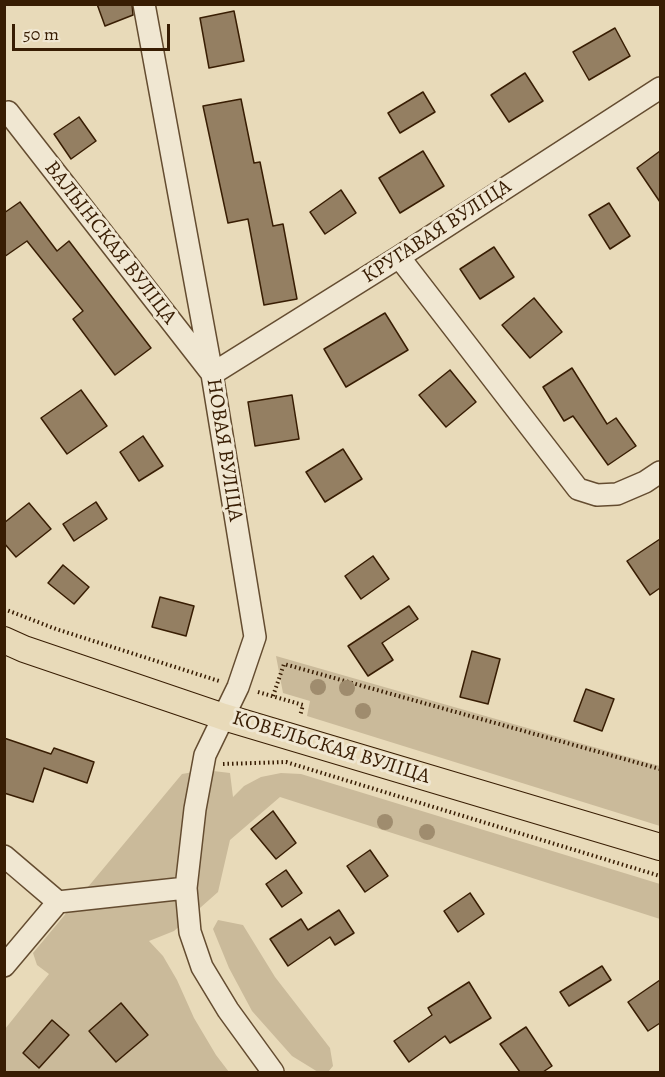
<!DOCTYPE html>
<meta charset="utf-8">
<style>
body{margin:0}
#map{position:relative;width:665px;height:1077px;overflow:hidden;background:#e8dab9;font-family:Alegreya,serif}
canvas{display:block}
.frame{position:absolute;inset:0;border:6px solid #381d03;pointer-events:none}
.scale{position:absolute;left:12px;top:24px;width:158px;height:27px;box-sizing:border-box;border:3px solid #381d03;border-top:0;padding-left:8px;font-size:18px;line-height:21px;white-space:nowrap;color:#381d03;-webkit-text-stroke:4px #f0e7d2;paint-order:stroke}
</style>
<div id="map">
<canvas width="665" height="1077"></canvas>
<div class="frame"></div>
<div class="scale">50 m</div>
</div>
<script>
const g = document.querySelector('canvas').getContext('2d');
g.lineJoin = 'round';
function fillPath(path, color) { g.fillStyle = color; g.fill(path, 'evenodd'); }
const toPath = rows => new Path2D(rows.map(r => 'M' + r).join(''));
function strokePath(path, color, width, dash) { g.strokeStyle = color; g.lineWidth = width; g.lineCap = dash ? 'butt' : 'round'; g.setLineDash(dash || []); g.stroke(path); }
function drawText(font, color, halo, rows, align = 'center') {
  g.font = font + ' Alegreya,serif'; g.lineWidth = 6; g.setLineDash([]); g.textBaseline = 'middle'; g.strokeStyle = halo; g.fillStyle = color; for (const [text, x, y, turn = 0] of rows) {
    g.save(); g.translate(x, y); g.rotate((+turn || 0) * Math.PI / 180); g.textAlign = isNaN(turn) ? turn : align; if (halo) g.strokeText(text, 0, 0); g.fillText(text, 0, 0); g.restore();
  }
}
const green = toPath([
 [276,656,660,766,660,826,307,716,310,701,283,693],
 [205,770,230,773,233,797,244,786,261,777,281,773,301,774,660,884,660,919,280,797,230,840,218,892,174,931,149,941,163,956,177,980,194,1018,216,1055,229,1072,5,1072,5,1029,49,974,37,965,33,953,182,774],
 [218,920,243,925,275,977,330,1048,333,1066,328,1072,318,1072,292,1056,252,1011,229,968,213,929]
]);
const building = toPath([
 [97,4,132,4,133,15,105,26,97,4],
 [234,11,244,61,209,68,200,18,234,11],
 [615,28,630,56,589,80,573,52,615,28],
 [525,73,543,101,509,122,491,95,525,73],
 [423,92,435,112,400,133,388,113,423,92],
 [241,99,254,163,260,162,273,226,283,224,297,299,264,305,248,219,228,223,203,106,241,99],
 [79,117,96,141,71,159,54,134,79,117],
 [423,151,444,186,400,213,379,178,423,151],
 [660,151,660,202,637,168,660,151],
 [341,190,356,213,325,234,310,212,341,190],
 [20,202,57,251,69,241,151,348,115,375,73,319,83,311,27,241,4,257,4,213,20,202],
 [609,203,630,236,610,249,589,215,609,203],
 [494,247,514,277,480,299,460,269,494,247],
 [534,298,562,332,530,358,502,325,534,298],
 [385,313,408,350,346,387,324,349,385,313],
 [572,368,607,424,616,418,636,446,608,465,573,416,564,421,543,387,572,368],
 [450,370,476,402,446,427,419,395,450,370],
 [81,390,107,426,67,454,41,418,81,390],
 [292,395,299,439,255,446,248,402,292,395],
 [143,436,163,466,139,481,120,452,143,436],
 [343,449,362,479,325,502,306,472,343,449],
 [96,502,107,519,74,541,63,524,96,502],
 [29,503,51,529,16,557,4,543,4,523,29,503],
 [660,539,660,588,650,595,627,561,660,539],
 [373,556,389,579,361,599,345,576,373,556],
 [63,565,89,587,74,604,48,583,63,565],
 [160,597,194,606,186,636,152,627,160,597],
 [409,606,418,619,382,643,393,660,368,676,348,646,409,606],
 [472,651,500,659,488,704,460,697,472,651],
 [586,689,614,699,602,731,574,721,586,689],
 [4,738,51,754,54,748,94,762,87,783,44,768,33,802,4,793,4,738],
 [273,811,296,843,276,859,251,829,273,811],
 [370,850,388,876,365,892,347,866,370,850],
 [286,870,302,893,282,907,266,884,286,870],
 [470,893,484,914,458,932,444,911,470,893],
 [339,910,354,933,335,945,330,937,288,966,270,939,301,919,308,930,339,910],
 [602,966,611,980,569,1006,560,992,602,966],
 [660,980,660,1023,648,1031,628,1002,660,980],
 [469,982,491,1018,450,1043,445,1036,409,1062,394,1041,432,1015,428,1008,469,982],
 [121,1003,148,1035,116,1062,89,1031,121,1003],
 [52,1020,69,1035,39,1068,23,1053,52,1020],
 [526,1027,552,1066,543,1072,520,1072,500,1044,526,1027]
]);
const path = toPath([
 [4,609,56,629,219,681],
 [258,692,303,705,300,716],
 [273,696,284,664,660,769],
 [223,764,286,762,660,876]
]);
const minor = toPath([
 [144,4,212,374,255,637,238,687,205,755,195,809,186,888,190,932,202,967,228,1010,273,1072],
 [8,112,210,371],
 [399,257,578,489,597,495,617,494,645,482,660,472],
 [212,374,399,257,660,88],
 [4,856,58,902],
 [4,966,58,902,186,888]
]);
const major = toPath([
 [4,640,24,649,224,717,660,847]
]);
const trees = [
 [318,687],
 [347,688],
 [363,711],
 [385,822],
 [427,832]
];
const streetNames = [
 ["КРУГАВАЯ ВУЛІЦА",437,232,-33],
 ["ВАЛЫНСКАЯ ВУЛІЦА",110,243,52],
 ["НОВАЯ ВУЛІЦА",224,450,81],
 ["КОВЕЛЬСКАЯ ВУЛІЦА",331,748,17]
];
fillPath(green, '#caba9a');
fillPath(building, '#947f62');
strokePath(building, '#381d03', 1.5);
strokePath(minor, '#644c30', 24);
strokePath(major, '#381d03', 28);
strokePath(path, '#381d03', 4, [1.5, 3]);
strokePath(minor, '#f0e7d2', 21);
strokePath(major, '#e8dab9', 26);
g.fillStyle = '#9f8c6e';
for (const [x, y] of trees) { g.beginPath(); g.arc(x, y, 8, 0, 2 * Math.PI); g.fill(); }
drawText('21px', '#381d03', '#f0e7d2', streetNames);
</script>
